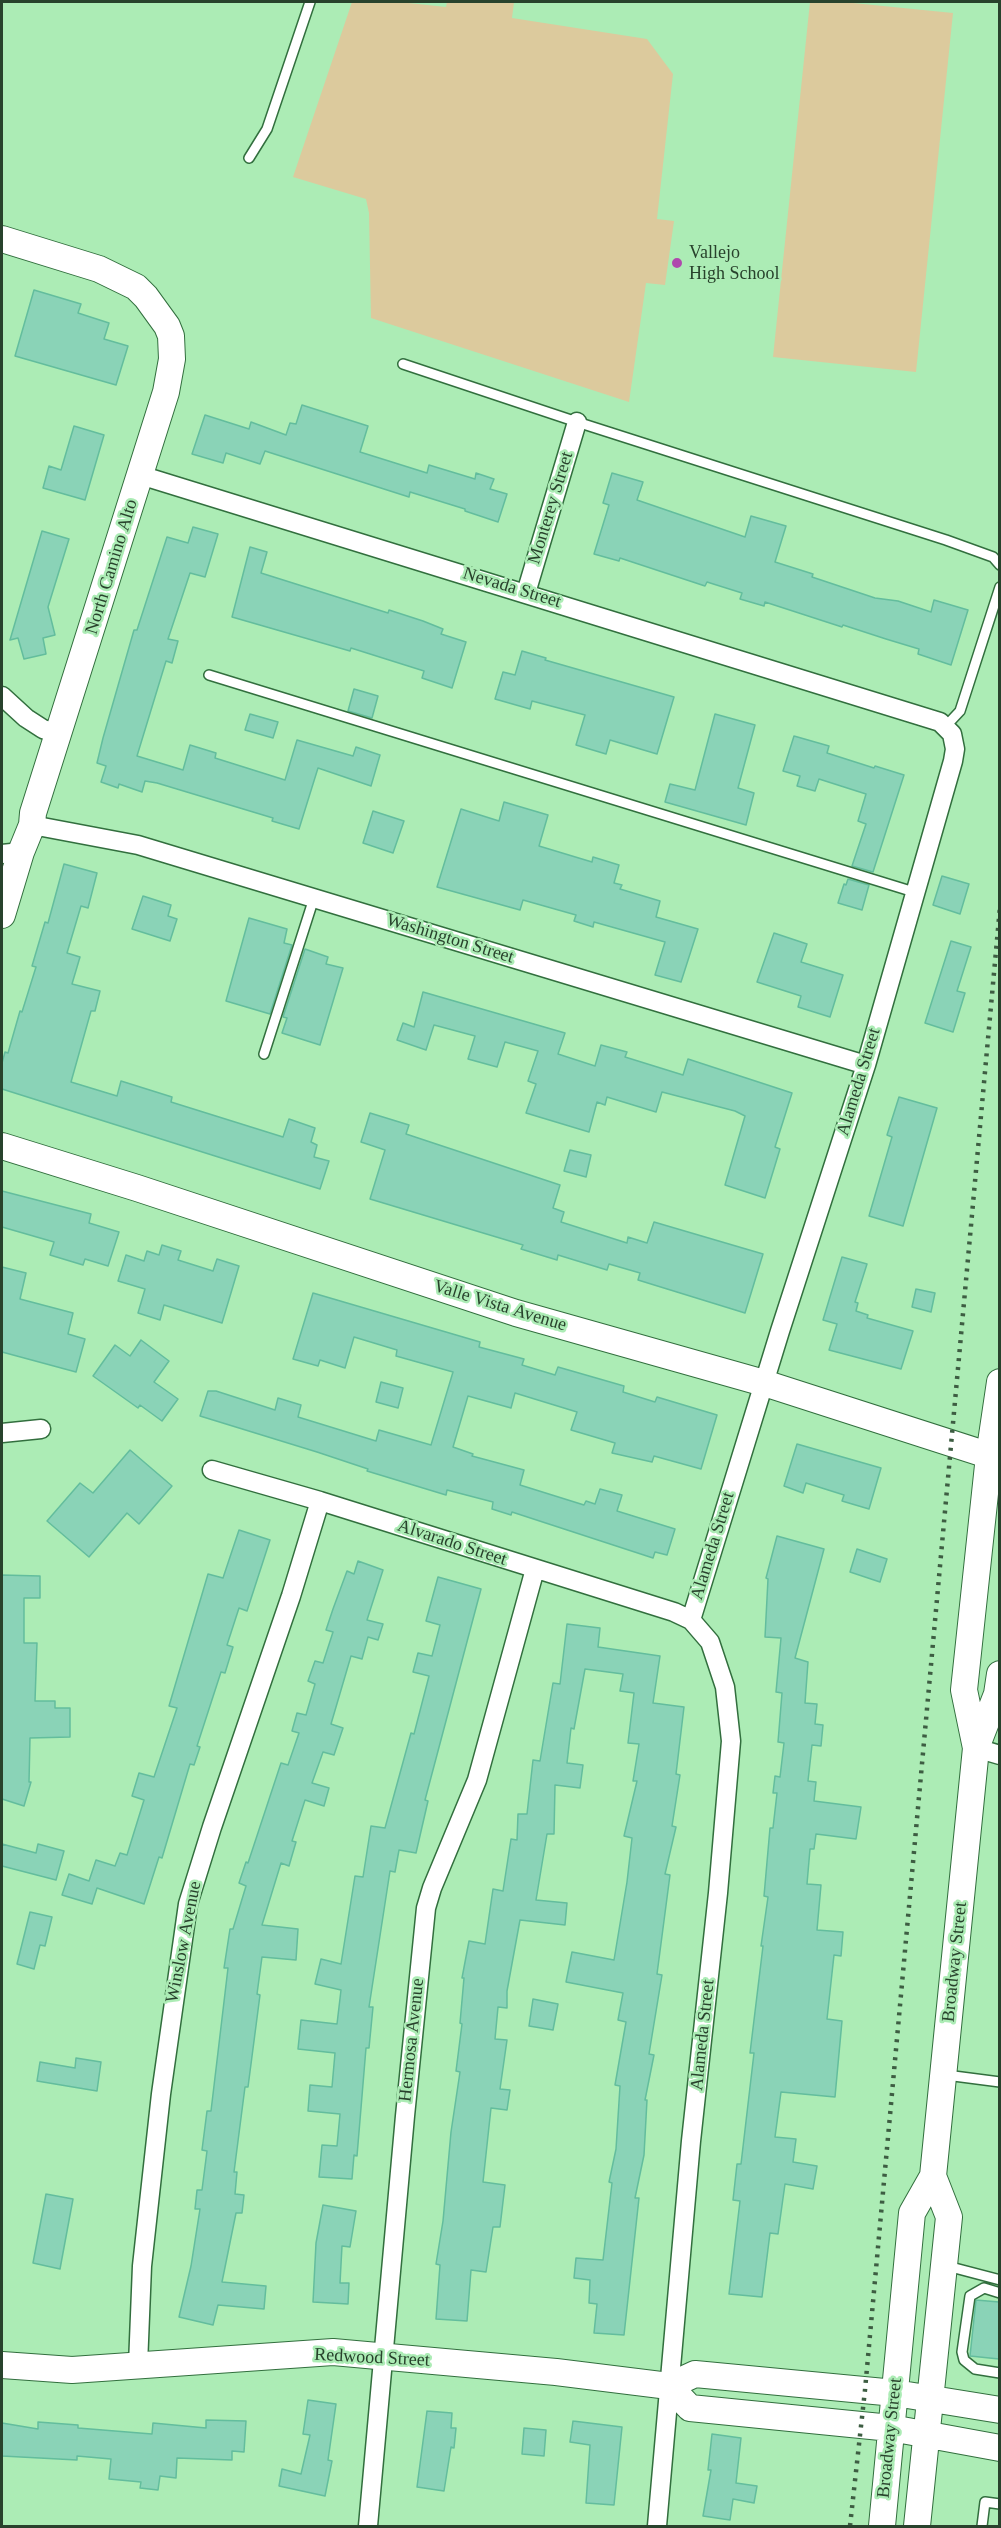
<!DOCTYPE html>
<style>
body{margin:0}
#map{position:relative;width:1001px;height:2528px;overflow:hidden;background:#acecb5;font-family:"Times New Roman",serif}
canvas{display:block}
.frame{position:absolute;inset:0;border:3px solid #28422c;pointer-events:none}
</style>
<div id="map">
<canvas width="1001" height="2528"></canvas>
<div class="frame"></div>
</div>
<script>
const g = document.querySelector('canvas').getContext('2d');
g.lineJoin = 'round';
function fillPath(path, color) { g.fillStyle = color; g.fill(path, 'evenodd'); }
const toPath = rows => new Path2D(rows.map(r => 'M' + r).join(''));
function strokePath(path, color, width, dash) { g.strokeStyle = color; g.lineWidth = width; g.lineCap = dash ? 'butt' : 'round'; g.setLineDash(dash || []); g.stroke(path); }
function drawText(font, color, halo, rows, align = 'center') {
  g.font = font + ' "Times New Roman",serif'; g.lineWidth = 5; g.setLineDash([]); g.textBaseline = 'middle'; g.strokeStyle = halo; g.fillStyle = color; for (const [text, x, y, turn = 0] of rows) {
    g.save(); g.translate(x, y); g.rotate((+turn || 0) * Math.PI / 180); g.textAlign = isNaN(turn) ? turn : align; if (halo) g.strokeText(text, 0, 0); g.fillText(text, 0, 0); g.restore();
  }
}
const green = toPath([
 [352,2,399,2,446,7,447,2,514,2,512,18,647,39,673,74,657,219,674,221,665,285,646,283,629,402,371,318,369,213,366,199,293,177],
 [810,2,843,2,953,13,916,372,773,357]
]);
const building = toPath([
 [34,290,81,304,78,313,109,323,104,339,128,346,116,385,15,356,34,290],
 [302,405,368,426,360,452,427,473,429,465,475,479,476,473,494,479,490,489,507,494,498,522,465,511,465,509,410,492,409,497,265,451,260,464,226,453,223,463,192,454,205,415,249,429,251,422,286,435,290,423,296,424,302,405],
 [74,426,104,435,85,500,43,488,49,466,61,470,74,426],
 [612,473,643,482,637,500,745,537,751,516,786,526,775,562,813,574,812,577,875,598,898,601,931,612,934,600,968,610,951,665,918,654,919,649,886,639,843,625,842,627,765,602,764,606,740,599,742,593,707,582,705,586,620,558,619,561,594,554,609,505,603,503,612,473],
 [193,527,218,534,205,577,190,573,168,639,178,641,172,663,166,661,137,756,183,770,190,745,216,753,215,758,285,780,297,740,353,756,356,747,380,755,371,786,318,768,299,829,272,821,273,818,157,783,145,781,142,792,119,784,118,788,101,782,106,766,97,763,103,738,134,630,137,630,167,537,188,543,193,527],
 [42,531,69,539,48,607,55,635,43,638,46,654,24,659,18,638,10,640,42,531],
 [250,547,267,552,261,573,388,613,389,610,423,621,443,629,441,634,466,642,452,688,422,678,424,671,351,648,350,651,232,617,250,547],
 [522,651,546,658,545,660,674,697,657,754,610,740,606,754,576,745,585,715,532,701,530,709,495,699,503,672,515,675,522,651],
 [354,689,378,696,372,718,348,711,354,689],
 [250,714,278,722,273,738,245,730,250,714],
 [715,714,755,725,738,788,754,793,746,825,665,802,670,784,695,790,715,714],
 [794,736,829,746,827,753,874,768,875,766,904,775,873,872,852,866,866,824,858,821,866,794,819,779,815,791,797,786,800,776,783,771,794,736],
 [504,802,548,815,539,846,592,862,593,857,619,865,614,883,622,885,620,889,660,901,656,917,698,929,681,982,655,975,665,942,594,922,593,927,574,921,576,915,523,900,520,910,437,887,461,809,499,821,504,802],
 [373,811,404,821,393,853,363,843,373,811],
 [64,864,97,873,88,908,81,906,67,953,80,957,72,984,100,991,95,1011,91,1011,71,1082,117,1096,121,1081,172,1097,171,1102,283,1137,289,1119,315,1128,311,1142,317,1145,314,1157,329,1161,320,1189,2,1089,2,1063,5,1052,8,1053,20,1011,22,1012,36,967,32,966,45,922,48,923,64,864],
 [942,876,969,884,960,914,933,905,942,876],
 [848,879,869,885,862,910,838,903,844,884,846,885,848,879],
 [143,896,171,905,168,916,177,919,170,941,132,929,143,896],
 [249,918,287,929,284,943,292,945,270,1014,226,1001,249,918],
 [774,933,807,944,801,962,843,975,830,1017,798,1007,801,996,757,982,774,933],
 [951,941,971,947,957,991,965,993,953,1032,925,1023,951,941],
 [305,949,328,957,326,964,343,968,320,1045,282,1033,287,1018,283,1017,305,949],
 [423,992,565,1033,558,1054,595,1066,601,1045,627,1052,625,1057,683,1075,688,1059,792,1093,775,1147,780,1149,765,1198,725,1185,745,1116,735,1111,662,1092,656,1112,607,1097,605,1105,597,1102,589,1132,526,1113,536,1084,528,1081,538,1051,505,1042,497,1067,468,1059,475,1036,434,1025,426,1050,397,1040,403,1023,414,1027,423,992],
 [899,1097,937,1108,903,1226,869,1216,892,1137,887,1135,899,1097],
 [370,1113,409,1125,406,1134,560,1185,553,1208,564,1212,561,1222,627,1243,628,1237,647,1243,654,1222,763,1254,745,1313,638,1280,640,1273,609,1264,607,1270,558,1255,557,1260,521,1249,523,1245,370,1199,385,1150,361,1142,370,1113],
 [570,1150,591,1155,586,1177,564,1171,570,1150],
 [2,1191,91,1214,89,1223,119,1232,108,1266,85,1259,83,1265,50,1255,54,1242,2,1227,2,1191],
 [162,1245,181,1251,178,1260,213,1271,217,1259,239,1266,222,1323,164,1305,160,1320,138,1313,145,1289,118,1281,126,1255,144,1261,147,1251,159,1255,162,1245],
 [842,1257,867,1264,855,1302,858,1303,856,1311,868,1315,867,1318,913,1331,901,1369,829,1350,837,1324,823,1320,842,1257],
 [2,1267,26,1273,20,1299,73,1313,68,1334,85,1339,76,1372,2,1352,2,1267],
 [916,1289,935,1293,931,1312,912,1307,916,1289],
 [313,1293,480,1342,479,1347,524,1359,522,1365,555,1375,558,1367,624,1386,623,1392,655,1402,657,1397,717,1415,701,1469,654,1456,652,1462,612,1453,615,1443,571,1430,577,1412,515,1393,511,1408,468,1396,453,1447,473,1454,472,1456,524,1470,520,1485,584,1505,586,1501,595,1504,600,1489,622,1495,617,1511,675,1529,667,1555,655,1552,653,1558,512,1512,511,1515,492,1509,493,1502,447,1490,446,1495,367,1471,368,1469,317,1452,200,1416,208,1391,216,1391,275,1410,278,1398,301,1405,298,1417,376,1441,379,1430,431,1445,453,1372,396,1356,397,1350,354,1337,345,1368,320,1360,318,1366,293,1359,313,1293],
 [141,1340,169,1361,154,1382,178,1399,162,1421,140,1405,138,1408,93,1376,115,1345,130,1356,141,1340],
 [381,1382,403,1388,398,1408,376,1402,381,1382],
 [797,1444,881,1468,869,1509,842,1501,844,1495,806,1483,803,1493,784,1486,797,1444],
 [130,1450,172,1486,139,1524,127,1513,89,1557,47,1521,80,1483,93,1493,130,1450],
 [239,1530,270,1540,247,1611,239,1608,227,1645,233,1647,225,1673,221,1672,197,1746,200,1747,194,1765,190,1764,162,1858,159,1857,144,1904,97,1888,92,1904,62,1895,69,1874,89,1881,96,1860,115,1866,120,1853,127,1855,144,1800,132,1796,139,1773,154,1777,177,1708,169,1706,208,1574,223,1578,239,1530],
 [777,1536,824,1549,795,1658,808,1662,805,1703,817,1704,815,1724,823,1725,821,1746,812,1745,808,1781,816,1782,814,1801,861,1807,856,1839,816,1834,814,1849,810,1849,807,1884,821,1885,817,1930,843,1932,841,1956,834,1955,827,2019,842,2021,835,2097,781,2092,775,2137,796,2139,793,2162,817,2166,813,2189,785,2184,778,2234,770,2233,762,2297,729,2294,740,2201,733,2200,737,2164,741,2164,754,2053,750,2053,763,1946,761,1946,768,1897,764,1896,770,1828,773,1828,777,1793,773,1793,775,1776,780,1777,784,1743,778,1742,782,1693,776,1692,781,1638,765,1637,768,1579,766,1578,777,1536],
 [857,1549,887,1559,880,1582,850,1572,857,1549],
 [358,1561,383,1570,367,1620,383,1624,378,1640,368,1637,362,1659,351,1656,331,1724,343,1728,334,1755,323,1752,312,1783,329,1788,324,1806,305,1800,292,1841,296,1842,289,1866,281,1863,262,1925,298,1929,296,1960,262,1957,257,1994,260,1995,248,2087,245,2087,234,2172,237,2172,235,2194,244,2195,242,2213,236,2213,222,2282,266,2286,264,2309,218,2305,213,2325,179,2317,191,2266,200,2209,195,2209,197,2190,202,2190,207,2151,202,2150,207,2111,211,2111,228,1968,224,1968,230,1929,233,1929,246,1886,239,1883,246,1862,248,1863,281,1763,288,1765,299,1733,292,1731,297,1713,306,1715,315,1684,308,1681,315,1661,323,1663,333,1632,326,1630,333,1609,347,1571,354,1574,358,1561],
 [2,1575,40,1576,40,1598,24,1598,24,1643,37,1643,35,1701,55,1701,55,1708,70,1708,70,1737,30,1738,29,1782,31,1782,24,1806,2,1799,2,1575],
 [438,1577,481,1589,425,1800,428,1801,416,1853,399,1850,395,1872,390,1871,369,2007,373,2007,369,2048,366,2048,357,2156,354,2155,352,2179,319,2177,322,2145,337,2146,340,2114,308,2111,310,2085,332,2087,335,2053,298,2049,301,2020,337,2024,341,1990,315,1984,321,1959,341,1964,355,1876,363,1877,371,1826,385,1828,411,1733,414,1734,429,1676,413,1672,418,1653,432,1656,440,1625,426,1621,438,1577],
 [567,1624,600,1628,598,1647,660,1656,653,1703,684,1707,676,1774,680,1775,672,1826,676,1827,665,1874,670,1875,657,1974,662,1975,649,2054,654,2055,645,2100,647,2100,644,2155,635,2198,639,2198,624,2335,594,2333,597,2304,589,2303,590,2280,574,2278,576,2258,603,2260,612,2183,609,2182,616,2149,620,2086,615,2085,626,2022,618,2020,623,1993,566,1982,572,1952,614,1960,627,1882,632,1838,624,1836,637,1781,633,1781,639,1744,628,1743,634,1693,620,1691,623,1674,585,1669,574,1729,571,1728,567,1763,583,1765,580,1788,555,1785,554,1834,547,1834,536,1900,567,1903,565,1925,520,1920,507,1991,507,2008,498,2007,495,2039,507,2040,500,2089,510,2090,507,2110,491,2108,483,2182,505,2185,500,2227,493,2227,486,2272,471,2270,467,2321,436,2319,440,2265,436,2264,443,2221,451,2132,460,2072,456,2071,462,2024,460,2023,464,1978,462,1978,469,1941,485,1944,493,1889,503,1891,511,1839,517,1840,518,1814,527,1814,533,1760,540,1761,553,1683,560,1684,567,1624],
 [2,1844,36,1853,38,1844,64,1851,56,1880,2,1866,2,1844],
 [30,1912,52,1917,45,1946,40,1945,34,1969,17,1964,30,1912],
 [533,1999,558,2004,553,2030,529,2026,533,1999],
 [76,2058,101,2062,97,2091,37,2081,40,2062,75,2068,76,2058],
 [46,2194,73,2199,60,2269,33,2263,46,2194],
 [323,2205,356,2211,350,2247,342,2246,340,2283,349,2283,348,2304,313,2302,316,2243,323,2205],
 [976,2300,999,2302,999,2359,970,2356,976,2300],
 [308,2400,336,2404,328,2460,332,2461,325,2496,279,2486,282,2469,301,2474,310,2435,303,2434,308,2400],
 [427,2411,452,2413,451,2428,456,2428,454,2448,451,2447,444,2491,417,2487,427,2411],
 [206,2420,246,2421,244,2452,232,2451,232,2460,177,2458,176,2478,160,2476,158,2490,140,2488,141,2482,109,2479,111,2459,77,2456,77,2460,2,2456,2,2423,38,2429,38,2422,78,2425,78,2428,152,2434,153,2423,206,2428,206,2420],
 [573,2421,622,2427,614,2505,586,2503,590,2445,570,2442,573,2421],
 [524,2428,546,2430,544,2456,522,2454,524,2428],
 [712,2434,741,2438,736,2483,757,2486,754,2503,733,2499,730,2520,703,2516,711,2470,708,2470,712,2434]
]);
const lane = toPath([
 [249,158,267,129,310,2],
 [403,364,577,422,946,540,993,557,1000,565],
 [209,675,914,892],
 [945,727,960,711,1000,587],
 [264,1054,314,898],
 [946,2075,1000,2082],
 [947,2266,1000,2280],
 [1000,2293,984,2288,970,2296,962,2352,964,2360,975,2369,1000,2373],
 [982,2526,985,2502,1000,2504]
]);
const street = toPath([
 [140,475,940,722,952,734,955,749,953,761,866,1065,780,1331,691,1620],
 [526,593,577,422],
 [2,696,26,718,43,729,60,735],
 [32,825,138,845,866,1065],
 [2,854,21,852],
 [2,1433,41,1429],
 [212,1470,320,1501,674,1612,691,1620,710,1642,725,1687,731,1741,718,1893,691,2141,657,2526],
 [976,1748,1000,1755],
 [138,2365,142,2266,161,2094,188,1904,212,1827,291,1596,320,1501],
 [368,2526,405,2116,426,1908,432,1888,477,1780,535,1569]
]);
const secondary = toPath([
 [2,239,99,269,136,287,146,297,167,326,171,336,172,359,166,392,33,813,32,825,21,852,2,915],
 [2,1146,137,1188,516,1313,764,1383,1000,1459],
 [976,1748,964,1690,989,1456,1000,1382],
 [2,2365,72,2370,333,2352,556,2372,669,2386,695,2374,895,2393,1000,2410],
 [669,2386,690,2408,891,2428,1000,2448],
 [882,2526,912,2213,933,2176,976,1748,997,1694,1000,1674],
 [917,2526,949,2217,933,2176]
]);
const rail = toPath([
 [850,2526,865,2390,1000,907]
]);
const markers = [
 [677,263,6,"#af49ad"]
];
const poiNames = [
 ["Vallejo",689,253],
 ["High School",689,274]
];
const streetNames = [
 ["Monterey Street",551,508,-73],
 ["North Camino Alto",112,567,-73],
 ["Nevada Street",512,588,17],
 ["Washington Street",450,939,17],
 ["Alameda Street",859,1082,-73],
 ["Valle Vista Avenue",500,1306,17],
 ["Alvarado Street",452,1543,18],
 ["Alameda Street",713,1546,-73],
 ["Winslow Avenue",184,1942,-79],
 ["Broadway Street",955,1962,-84],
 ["Alameda Street",703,2035,-84],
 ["Hermosa Avenue",412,2040,-84],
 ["Redwood Street",372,2358,3],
 ["Broadway Street",890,2438,-84]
];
fillPath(green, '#dcca9d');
fillPath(building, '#8ad3b7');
strokePath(building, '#63bd9d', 1.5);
strokePath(lane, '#326f3e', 12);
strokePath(street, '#326f3e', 21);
strokePath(secondary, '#326f3e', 28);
strokePath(lane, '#fff', 9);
strokePath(street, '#fff', 18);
strokePath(secondary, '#fff', 26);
strokePath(rail, '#3d5d42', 4.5, [3, 6]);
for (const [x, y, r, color] of markers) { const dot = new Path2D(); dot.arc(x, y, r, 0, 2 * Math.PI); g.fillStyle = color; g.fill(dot); strokePath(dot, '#acecb5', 2); }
drawText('18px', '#28422c', '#acecb5', poiNames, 'left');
drawText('18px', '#28422c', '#acecb5', streetNames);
</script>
